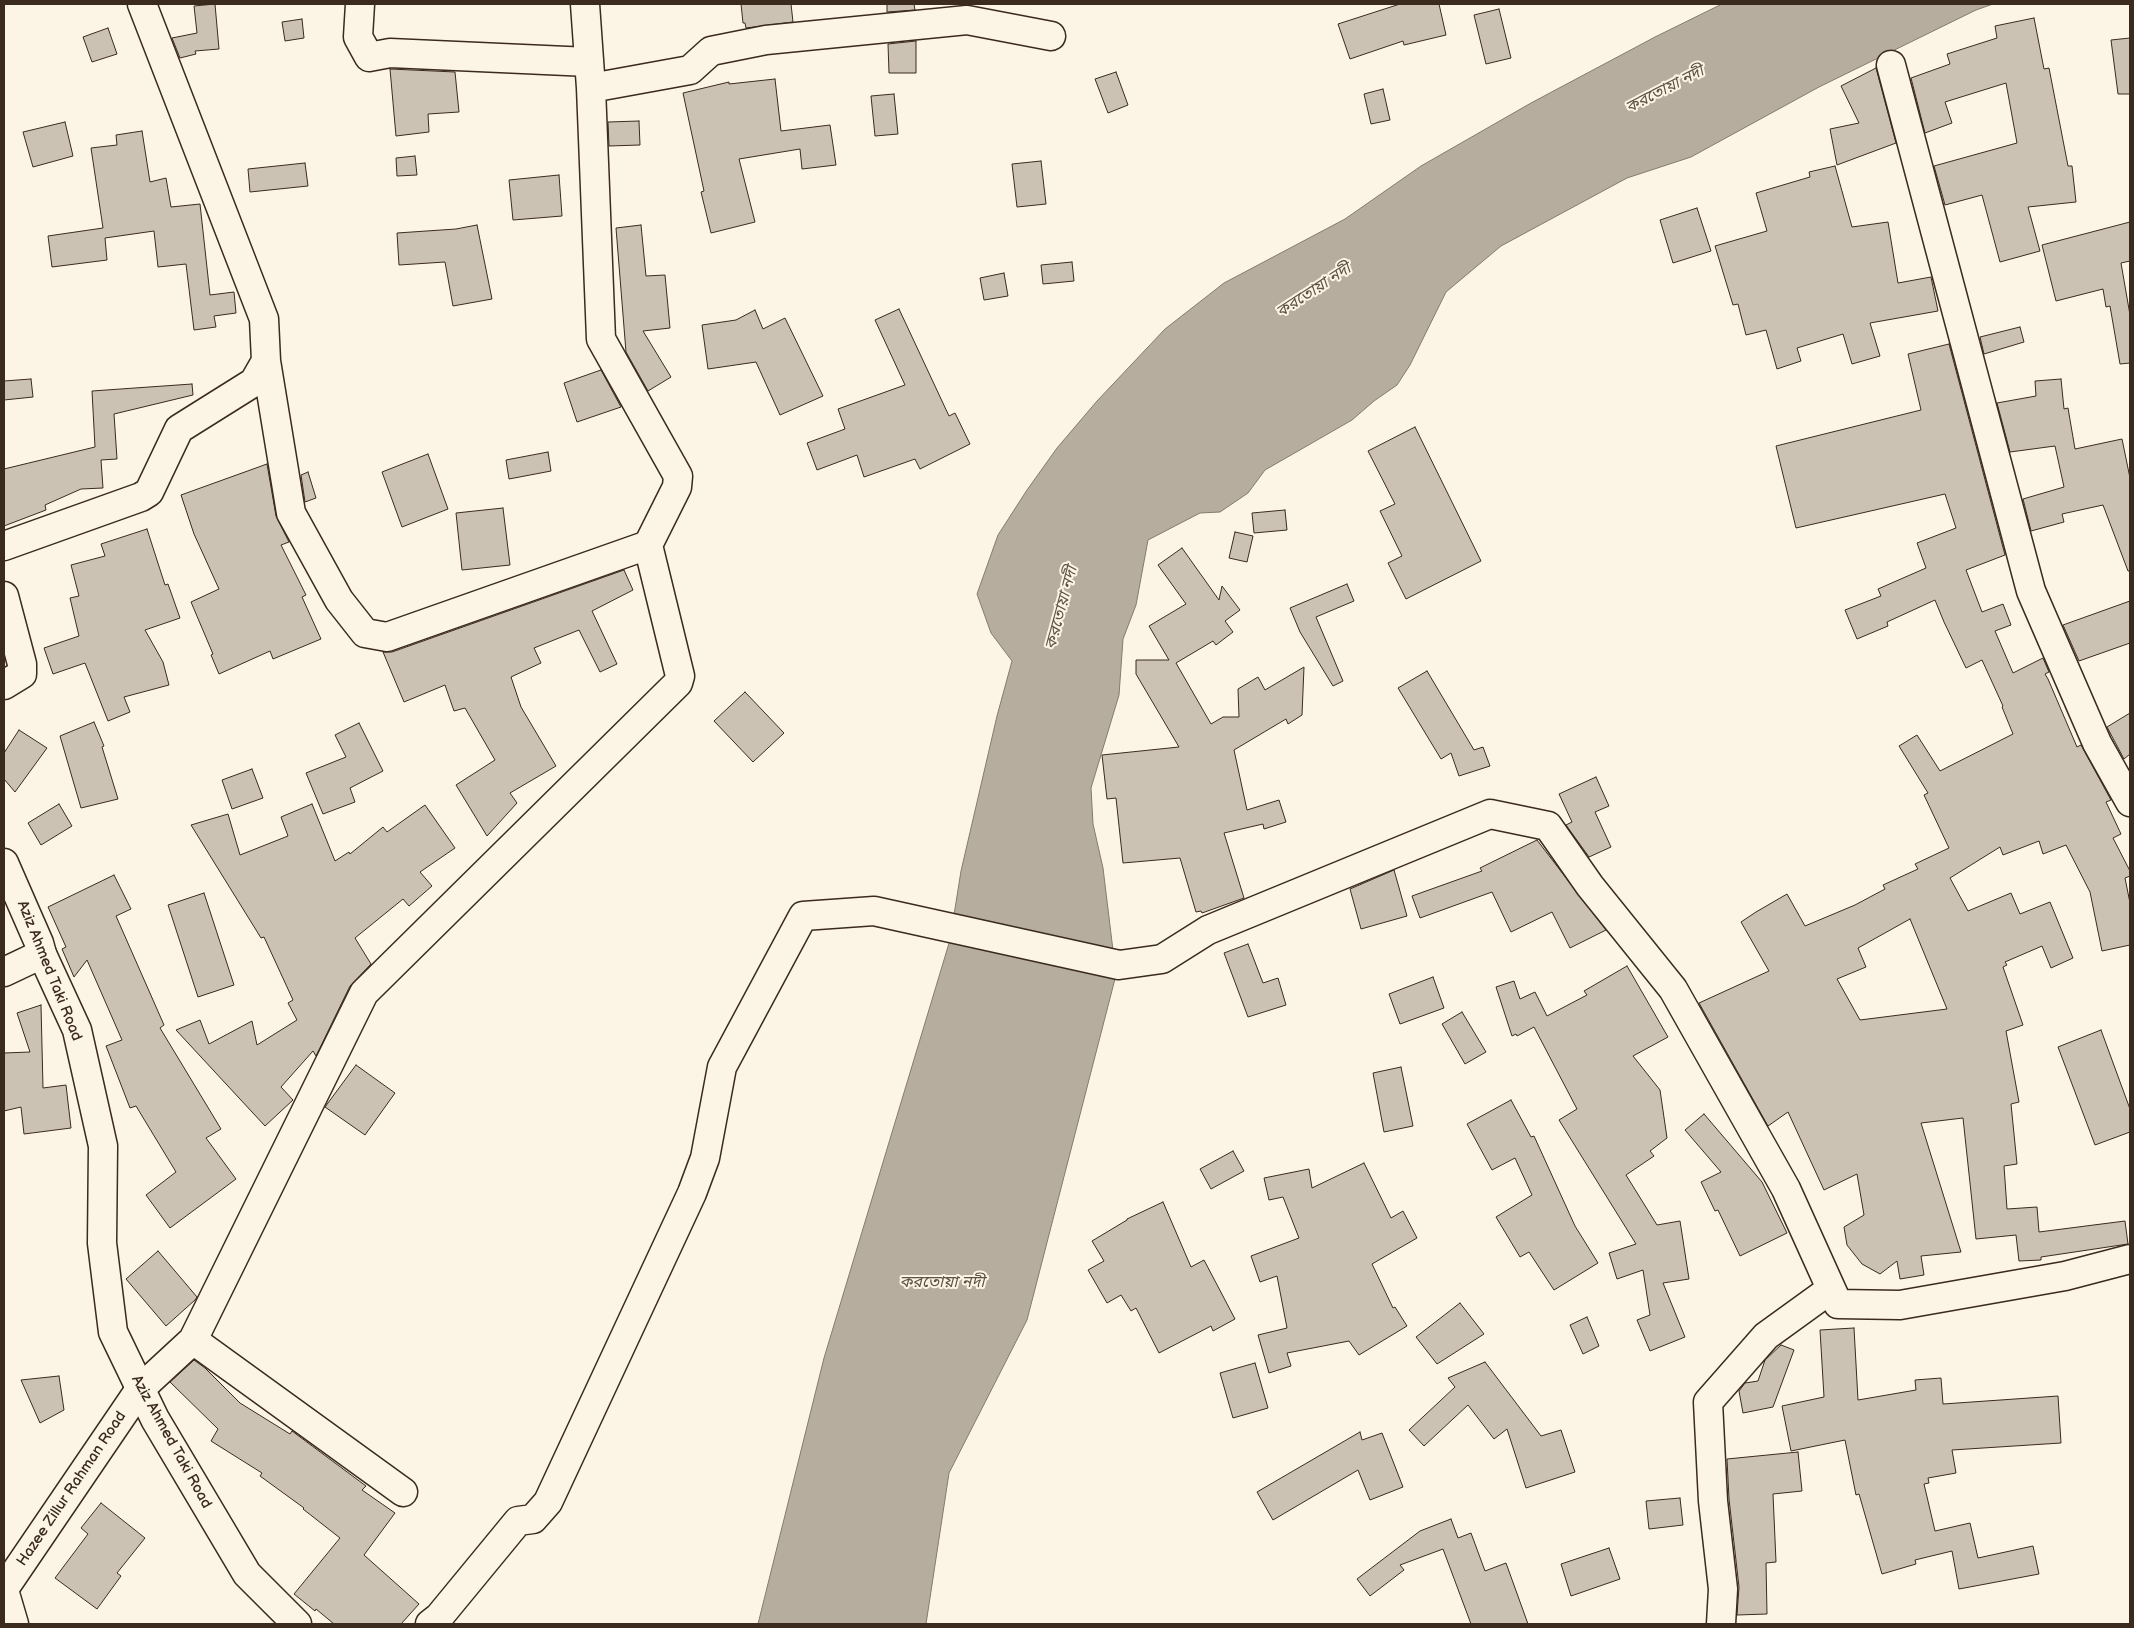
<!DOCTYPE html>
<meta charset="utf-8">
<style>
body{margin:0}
#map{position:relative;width:2134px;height:1628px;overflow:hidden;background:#fcf5e5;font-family:"Balsamiq Sans",sans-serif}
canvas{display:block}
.frame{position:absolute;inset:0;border:5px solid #3b2a1e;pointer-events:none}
</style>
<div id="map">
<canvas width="2134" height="1628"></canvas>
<div class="frame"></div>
</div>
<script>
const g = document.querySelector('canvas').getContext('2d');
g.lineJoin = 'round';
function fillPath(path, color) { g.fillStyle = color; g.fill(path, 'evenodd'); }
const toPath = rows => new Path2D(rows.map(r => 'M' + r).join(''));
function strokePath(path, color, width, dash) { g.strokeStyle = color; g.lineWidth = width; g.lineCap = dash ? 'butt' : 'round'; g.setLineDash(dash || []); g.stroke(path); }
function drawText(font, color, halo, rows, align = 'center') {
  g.font = font + ' "Balsamiq Sans","Noto Sans Bengali",sans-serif'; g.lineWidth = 4; g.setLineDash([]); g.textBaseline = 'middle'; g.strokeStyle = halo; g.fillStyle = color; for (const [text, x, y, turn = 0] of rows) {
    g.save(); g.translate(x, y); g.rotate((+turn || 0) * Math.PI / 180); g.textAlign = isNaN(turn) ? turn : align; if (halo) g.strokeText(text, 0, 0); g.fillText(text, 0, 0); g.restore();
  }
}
const water = toPath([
 [1722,4,1993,4,1976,10,1819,87,1691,157,1627,178,1501,246,1446,292,1410,365,1397,385,1374,401,1352,420,1265,470,1248,493,1220,512,1200,513,1148,540,1136,605,1123,639,1119,695,1091,788,1093,824,1103,868,1116,975,1027,1320,949,1473,926,1624,758,1624,824,1358,950,940,961,871,997,716,1012,661,991,633,977,594,998,535,1027,490,1057,448,1097,401,1165,329,1224,283,1345,219,1421,166,1531,103,1655,37,1722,4]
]);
const building = toPath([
 [215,4,219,49,195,51,196,54,180,58,172,38,197,33,194,6,215,4],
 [741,4,791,4,793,22,746,28,745,23,743,23,741,4],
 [887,4,914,4,915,10,887,12,887,4],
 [1400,4,1439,4,1446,35,1404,45,1403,41,1350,59,1338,24,1400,4],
 [1499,9,1511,58,1486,64,1474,15,1499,9],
 [2034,18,2044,69,2049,68,2068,166,2072,166,2076,202,2028,207,2040,251,2000,262,1982,195,1945,205,1934,166,2017,143,2006,83,1945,102,1952,123,1925,133,1911,78,1950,64,1947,54,1997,38,1995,26,2034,18],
 [302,19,304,38,285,41,282,22,302,19],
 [108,28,117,54,92,62,83,37,108,28],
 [2130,38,2130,94,2118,94,2111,40,2130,38],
 [916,41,916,73,889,73,888,44,916,41],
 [1876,68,1896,143,1837,165,1830,129,1859,123,1841,86,1876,68],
 [390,69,455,72,459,112,428,114,429,132,396,136,390,69],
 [1116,72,1128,105,1108,113,1095,79,1116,72],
 [775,79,781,131,830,125,836,165,802,169,800,149,739,159,755,222,711,233,701,192,704,191,683,93,729,82,729,84,775,79],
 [1383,89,1390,120,1371,124,1364,94,1383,89],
 [894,94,898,134,875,136,871,96,894,94],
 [639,121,640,145,609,146,608,122,639,121],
 [65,122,73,156,33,167,23,132,65,122],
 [142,131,150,182,166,178,171,207,200,204,210,295,234,292,236,313,214,316,216,327,194,330,186,264,158,267,154,231,105,238,107,260,52,267,48,236,103,228,91,148,117,145,116,135,142,131],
 [415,156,417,175,397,176,396,158,415,156],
 [1041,161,1046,204,1017,207,1012,164,1041,161],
 [305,163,308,186,250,192,248,169,305,163],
 [1835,166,1852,227,1888,222,1898,283,1931,277,1938,311,1870,323,1880,356,1852,364,1843,334,1797,348,1801,361,1777,369,1766,330,1746,335,1738,304,1733,305,1715,246,1767,231,1756,193,1810,177,1809,172,1835,166],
 [559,175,562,216,513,220,509,180,559,175],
 [1697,208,1711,251,1673,263,1660,220,1697,208],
 [2130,222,2130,261,2121,263,2130,315,2130,363,2120,364,2110,306,2106,307,2103,289,2056,301,2042,245,2130,222],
 [477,225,492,299,453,306,445,262,399,265,397,233,456,229,477,225],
 [641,225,646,276,665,275,670,328,643,331,671,377,648,391,626,352,616,228,641,225],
 [1072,262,1074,281,1043,284,1041,265,1072,262],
 [1004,273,1008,296,984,300,980,278,1004,273],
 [899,309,949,416,955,413,970,444,920,469,915,459,864,477,857,455,817,470,807,443,845,429,838,409,905,385,875,320,899,309],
 [755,310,763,329,785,318,823,396,780,415,756,362,708,369,702,325,736,320,755,310],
 [2020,327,2024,342,1984,354,1980,337,2020,327],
 [1949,344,2005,555,1966,570,1982,612,2003,604,2011,625,1995,631,2013,673,2043,658,2049,672,2045,674,2048,679,2077,747,2081,745,2111,800,2106,802,2121,834,2113,838,2130,871,2130,876,2125,878,2130,903,2130,945,2102,951,2090,892,2066,845,2043,854,2039,841,2003,855,2000,847,1950,878,1968,911,2011,893,2020,914,2050,902,2073,958,2051,968,2042,946,2005,962,2007,965,2003,967,2023,1025,2006,1031,2019,1102,2011,1104,2017,1164,2004,1166,2007,1209,2037,1207,2039,1232,2125,1221,2128,1244,2041,1257,2041,1260,2019,1261,2016,1235,1976,1239,1963,1118,1921,1123,1961,1252,1921,1256,1924,1275,1900,1279,1897,1261,1880,1274,1862,1264,1847,1245,1844,1227,1864,1215,1857,1174,1824,1190,1788,1112,1768,1126,1699,1003,1769,971,1741,922,1756,912,1787,894,1805,926,1855,905,1885,889,1883,885,1918,869,1915,864,1949,848,1924,795,1928,793,1899,746,1917,735,1940,771,2013,734,2002,707,2003,706,1982,660,1966,668,1944,622,1935,600,1887,622,1888,626,1857,639,1845,610,1881,596,1878,589,1926,568,1917,543,1956,528,1945,494,1796,528,1776,446,1921,410,1908,354,1949,344],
 [1910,919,1947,1009,1860,1020,1837,979,1866,967,1858,948,1910,919],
 [601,370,621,407,577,422,564,383,601,370],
 [31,379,33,397,4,400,4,381,31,379],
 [2061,379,2064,409,2068,408,2075,449,2122,439,2130,478,2130,571,2128,571,2103,505,2062,514,2064,522,2031,531,2023,499,2064,487,2055,446,2010,452,1997,403,2036,396,2035,381,2061,379],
 [192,384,193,395,114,414,117,459,101,460,103,488,81,489,45,505,46,510,4,526,4,469,95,447,92,391,192,384],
 [1415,427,1481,561,1406,599,1388,563,1402,556,1380,511,1395,504,1368,451,1415,427],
 [548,452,551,471,509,479,506,460,548,452],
 [428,454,448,509,402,527,382,472,428,454],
 [267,464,276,516,289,542,281,545,306,595,302,597,321,639,273,659,270,651,219,674,211,655,213,654,191,602,219,589,194,534,181,495,267,464],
 [308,472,316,498,305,502,301,475,308,472],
 [503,508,510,565,462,570,456,513,503,508],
 [1285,510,1287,530,1254,533,1252,513,1285,510],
 [147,529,165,585,168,584,180,618,145,630,163,662,169,685,124,697,130,712,108,721,85,663,53,674,44,648,79,636,70,598,79,596,71,565,105,556,101,544,147,529],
 [1235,532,1253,536,1247,562,1229,558,1235,532],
 [1182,548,1219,600,1222,586,1240,610,1225,621,1233,632,1216,645,1213,641,1176,663,1211,724,1223,717,1239,717,1238,689,1258,677,1265,690,1304,667,1302,715,1288,724,1286,719,1234,750,1247,810,1279,800,1286,822,1264,829,1263,824,1224,833,1244,898,1202,913,1201,911,1196,912,1180,858,1123,863,1116,798,1107,799,1102,755,1179,747,1136,674,1136,660,1169,660,1149,626,1186,604,1158,565,1182,548],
 [624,570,633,590,592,611,617,664,600,672,579,630,534,648,541,663,511,677,521,707,556,766,510,793,517,803,487,836,456,785,495,760,465,708,454,711,445,685,404,702,383,652,392,652,624,570],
 [1347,584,1354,601,1316,617,1343,681,1333,686,1300,632,1290,608,1347,584],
 [2130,601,2130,643,2079,661,2063,625,2130,601],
 [1427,671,1474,750,1483,747,1490,766,1459,776,1451,753,1441,759,1398,688,1427,671],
 [745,692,784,733,753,762,714,721,745,692],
 [2130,713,2130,754,2124,759,2107,727,2130,713],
 [94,722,104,746,102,747,118,799,81,808,60,736,94,722],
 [359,723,383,771,350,788,355,802,323,814,306,773,346,757,335,735,359,723],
 [19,730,47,748,15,792,4,779,4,753,19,730],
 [252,769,263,798,232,809,222,780,252,769],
 [1596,777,1609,806,1595,812,1611,847,1589,857,1566,825,1572,822,1559,794,1596,777],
 [59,804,72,826,41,845,28,823,59,804],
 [312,804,335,861,349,852,350,854,383,827,387,832,425,805,455,848,420,872,432,886,409,906,403,899,355,938,371,964,350,986,316,1056,313,1051,281,1087,293,1100,265,1126,176,1030,200,1020,209,1044,252,1021,257,1045,297,1020,288,1003,293,1000,264,937,261,938,191,825,228,814,240,855,288,836,281,817,312,804],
 [1537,840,1606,930,1570,948,1552,912,1511,932,1492,892,1420,918,1412,896,1482,871,1480,868,1537,840],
 [1394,870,1407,916,1361,929,1350,889,1394,870],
 [114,875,131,909,116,916,164,1025,160,1028,221,1129,206,1138,236,1179,170,1228,146,1195,176,1172,136,1106,130,1108,106,1046,122,1040,87,960,74,977,62,949,66,947,48,907,114,875],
 [204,893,234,985,198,997,168,905,204,893],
 [1248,944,1263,983,1278,978,1286,1005,1248,1017,1224,953,1248,944],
 [1627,966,1668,1037,1633,1056,1660,1090,1667,1138,1650,1151,1654,1156,1626,1175,1657,1225,1680,1221,1689,1279,1663,1283,1685,1337,1650,1351,1637,1320,1650,1315,1643,1270,1617,1279,1609,1253,1636,1244,1559,1120,1577,1109,1534,1027,1517,1036,1516,1034,1512,1036,1496,987,1514,981,1520,999,1535,992,1547,1016,1587,995,1584,991,1627,966],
 [1433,977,1444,1008,1400,1024,1389,994,1433,977],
 [41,1005,43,1088,66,1085,71,1128,24,1134,21,1107,4,1111,4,1053,30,1052,17,1013,41,1005],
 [1462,1012,1486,1052,1465,1064,1442,1024,1462,1012],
 [2101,1030,2130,1109,2130,1132,2095,1145,2058,1047,2101,1030],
 [356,1065,395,1093,365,1135,325,1107,356,1065],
 [1401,1067,1413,1126,1384,1132,1373,1073,1401,1067],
 [1511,1100,1531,1137,1534,1136,1575,1226,1598,1263,1554,1290,1529,1252,1520,1257,1496,1217,1532,1195,1515,1158,1492,1170,1467,1124,1511,1100],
 [1704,1114,1762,1182,1787,1233,1740,1256,1718,1210,1715,1211,1701,1182,1721,1172,1685,1130,1704,1114],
 [1233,1151,1244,1171,1211,1189,1200,1169,1233,1151],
 [1364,1163,1391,1218,1403,1211,1417,1238,1372,1264,1393,1308,1395,1307,1407,1326,1359,1355,1349,1341,1287,1353,1291,1366,1269,1373,1258,1335,1287,1328,1277,1276,1260,1282,1251,1256,1299,1238,1283,1197,1269,1200,1264,1178,1309,1169,1312,1188,1364,1163],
 [1163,1202,1191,1267,1204,1260,1235,1319,1213,1331,1211,1326,1159,1353,1136,1308,1131,1311,1121,1295,1107,1303,1088,1270,1104,1261,1092,1241,1127,1220,1127,1219,1163,1202],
 [158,1251,197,1297,195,1300,166,1326,126,1279,158,1251],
 [1460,1303,1484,1334,1437,1364,1416,1337,1460,1303],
 [1587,1317,1599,1346,1583,1354,1570,1325,1587,1317],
 [1854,1328,1858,1400,1916,1390,1915,1380,1941,1378,1943,1404,2058,1396,2061,1443,1952,1450,1956,1473,1928,1478,1929,1483,1924,1484,1935,1531,1970,1523,1978,1558,2033,1546,2039,1574,1959,1589,1952,1551,1915,1560,1916,1564,1882,1574,1859,1494,1856,1495,1845,1440,1791,1451,1782,1406,1824,1397,1820,1330,1854,1328],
 [1781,1345,1794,1350,1773,1407,1743,1413,1739,1391,1745,1383,1758,1381,1765,1360,1781,1345],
 [194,1360,205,1368,240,1403,290,1434,292,1431,366,1486,362,1490,395,1513,364,1555,419,1604,401,1624,334,1624,316,1609,315,1611,294,1594,340,1538,303,1509,304,1508,260,1476,262,1473,211,1441,218,1429,170,1382,194,1360],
 [1485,1362,1541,1436,1561,1430,1575,1472,1526,1488,1507,1429,1494,1439,1468,1405,1424,1446,1409,1430,1455,1387,1448,1378,1485,1362],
 [1255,1363,1268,1408,1233,1418,1220,1373,1255,1363],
 [59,1376,64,1410,40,1423,21,1380,59,1376],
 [1360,1432,1362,1440,1382,1433,1403,1487,1370,1500,1358,1470,1273,1520,1257,1492,1360,1432],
 [1798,1452,1802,1491,1773,1494,1776,1562,1766,1563,1767,1614,1737,1615,1739,1587,1729,1499,1727,1459,1798,1452],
 [1680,1498,1683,1525,1649,1529,1646,1501,1680,1498],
 [101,1503,145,1538,117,1573,121,1576,97,1609,55,1578,88,1534,81,1528,101,1503],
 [1451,1519,1458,1538,1471,1533,1485,1571,1506,1563,1528,1624,1471,1624,1443,1549,1400,1565,1404,1570,1370,1596,1357,1579,1420,1531,1451,1519],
 [1609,1548,1620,1579,1571,1596,1561,1564,1609,1548]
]);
const minor = toPath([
 [360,4,358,37,369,57,390,53,589,62],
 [1891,65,2031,591,2097,743,2130,802],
 [591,88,690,70,711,51,766,40,967,20,1051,36],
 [266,361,291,513,339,600,365,633,387,637,648,545],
 [4,546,141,497,149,492,179,429,254,382,266,361,264,319,142,4],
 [4,596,22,664,22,674,4,685],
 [4,972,42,954],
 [193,1340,403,1492],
 [4,1589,140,1389,193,1340,364,993,678,683,680,676,648,545,677,487,678,476,601,339,591,88,585,4],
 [4,1590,14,1624],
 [430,1624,439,1617,518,1521,533,1519,548,1502,692,1193,705,1158,722,1067,803,916,874,911,1119,965,1162,959,1208,930,1490,814,1548,826,1590,886,1673,989,1786,1189,1838,1304,1900,1305,2065,1276,2130,1259],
 [1721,1624,1723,1589,1713,1501,1708,1402,1766,1336,1831,1289]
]);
const tertiary = toPath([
 [4,863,39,943,42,954,77,1030,103,1146,102,1243,113,1332,155,1419,247,1574,297,1624]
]);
const streetNames = [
 ["Aziz Ahmed Taki Road",49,971,68],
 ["Aziz Ahmed Taki Road",171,1442,61],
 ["Hazee Zillur Rahman Road",72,1489,-56]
];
const waterNames = [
 ["করতোয়া নদী",1665,90,-27],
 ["করতোয়া নদী",1314,291,-33],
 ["করতোয়া নদী",1062,608,-75],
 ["করতোয়া নদী",942,1283]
];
fillPath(water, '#b7ad9e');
strokePath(water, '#85796b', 1);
fillPath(building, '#ccc2b3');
strokePath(building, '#3b2a1e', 1);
strokePath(minor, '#3b2a1e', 31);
strokePath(tertiary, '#3b2a1e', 31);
strokePath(minor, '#fcf5e5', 28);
strokePath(tertiary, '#fcf5e5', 28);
drawText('15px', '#3b2a1e', '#fcf5e5', streetNames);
drawText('italic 16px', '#605144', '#fcf5e5', waterNames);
</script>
